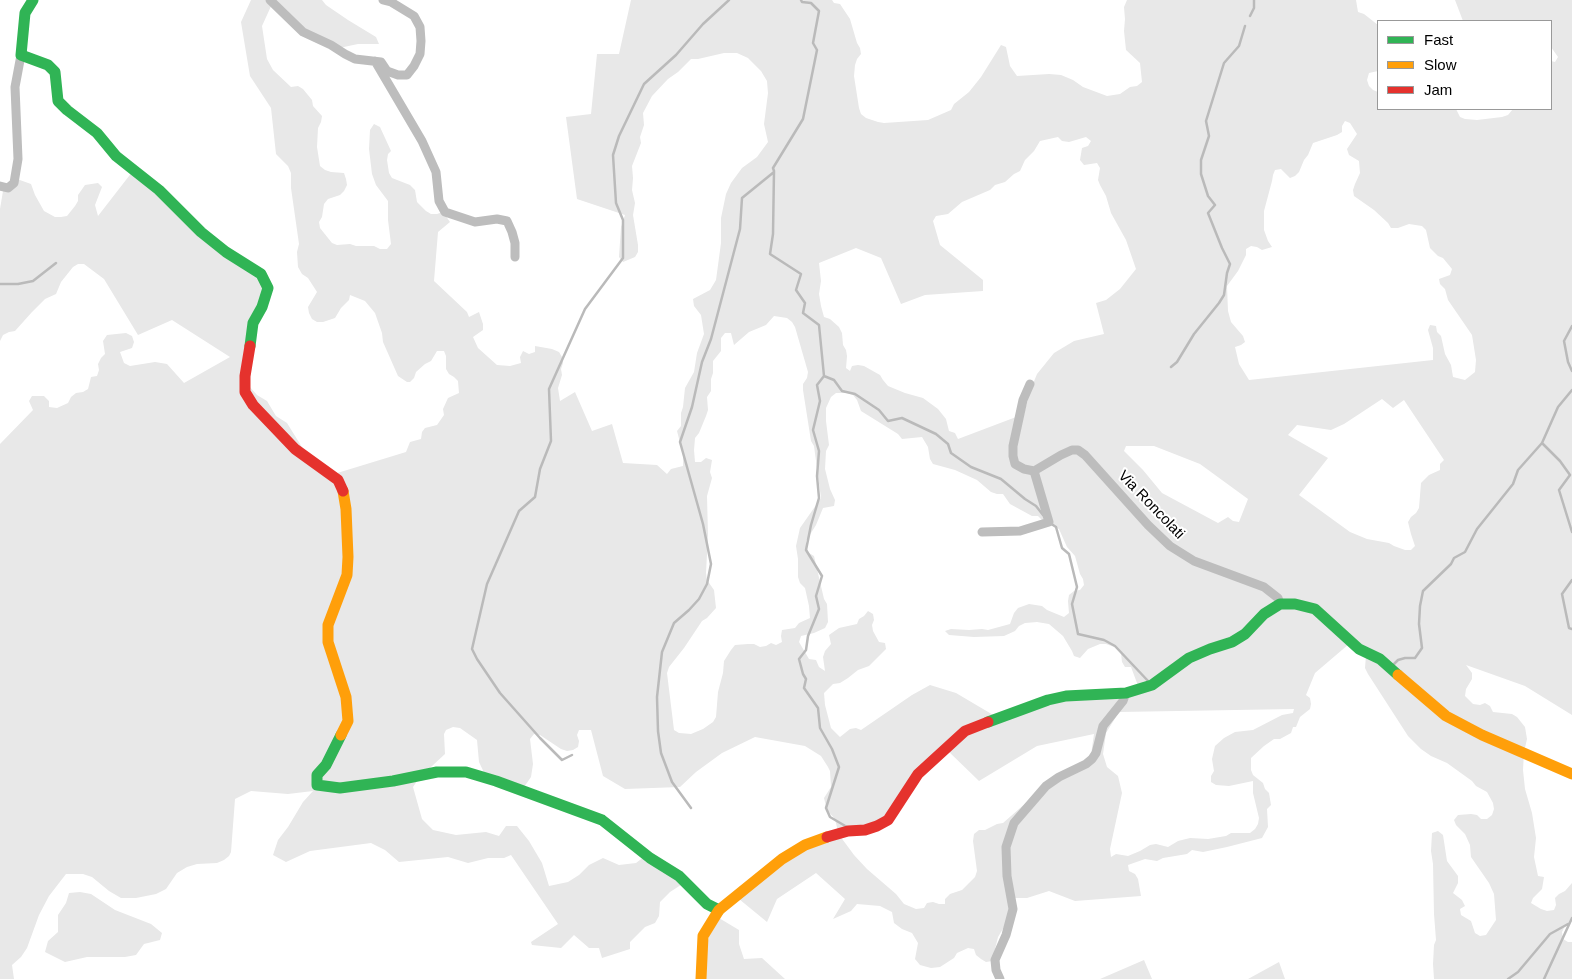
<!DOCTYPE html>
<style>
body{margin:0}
#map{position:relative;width:1572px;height:979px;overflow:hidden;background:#fff;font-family:Arial,sans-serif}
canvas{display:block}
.legend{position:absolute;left:1377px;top:20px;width:175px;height:90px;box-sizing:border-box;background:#fff;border:1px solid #999;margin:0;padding:6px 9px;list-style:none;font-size:15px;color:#000}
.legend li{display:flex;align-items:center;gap:10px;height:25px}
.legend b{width:25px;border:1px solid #999}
</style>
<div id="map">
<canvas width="1572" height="979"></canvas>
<ul class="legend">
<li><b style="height:6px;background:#30b455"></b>Fast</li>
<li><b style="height:6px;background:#ff9f0a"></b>Slow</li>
<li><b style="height:6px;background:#e5322d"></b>Jam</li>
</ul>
</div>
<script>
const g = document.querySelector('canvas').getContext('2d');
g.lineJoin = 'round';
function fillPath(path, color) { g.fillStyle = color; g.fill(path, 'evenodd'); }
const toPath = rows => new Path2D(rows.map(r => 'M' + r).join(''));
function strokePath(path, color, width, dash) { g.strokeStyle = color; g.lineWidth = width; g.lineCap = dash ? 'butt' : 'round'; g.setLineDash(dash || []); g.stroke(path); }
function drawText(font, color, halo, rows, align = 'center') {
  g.font = font + ' Arial,sans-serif'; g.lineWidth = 4; g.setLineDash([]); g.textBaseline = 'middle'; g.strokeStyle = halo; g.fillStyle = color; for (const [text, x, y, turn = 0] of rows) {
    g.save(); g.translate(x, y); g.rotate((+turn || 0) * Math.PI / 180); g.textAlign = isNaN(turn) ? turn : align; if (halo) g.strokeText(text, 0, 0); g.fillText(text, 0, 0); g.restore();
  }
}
const green = toPath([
 [251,0,322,0,326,5,348,20,376,37,379,44,358,44,339,48,313,37,272,4,262,26,267,59,273,70,291,87,298,86,303,89,312,100,313,106,322,116,321,122,318,128,317,147,320,166,325,170,331,172,344,173,346,179,347,185,344,191,340,195,328,199,324,204,322,217,319,222,320,228,332,243,337,245,350,244,356,246,374,246,380,249,387,249,391,244,388,220,388,201,376,185,372,174,369,149,370,130,374,124,380,127,391,151,388,154,387,160,389,173,392,178,410,185,415,190,417,202,426,211,431,214,437,214,443,212,450,222,438,232,434,281,467,312,469,317,479,312,483,324,483,330,473,337,478,348,497,365,510,366,521,363,520,357,523,351,529,354,535,352,535,346,552,349,559,352,562,357,563,363,561,369,562,375,558,388,560,401,575,392,592,431,612,424,623,463,657,465,667,474,671,469,683,466,683,454,677,431,681,426,681,413,683,407,685,388,694,372,697,353,704,334,701,315,694,306,693,299,710,290,716,280,721,243,721,218,726,194,731,183,742,168,757,157,768,142,764,124,768,93,767,81,761,71,748,58,737,53,724,53,698,59,691,59,678,72,668,79,652,96,643,113,644,125,640,137,641,143,632,166,633,178,632,190,635,203,633,215,638,245,638,252,635,257,623,262,619,257,621,227,625,215,577,199,566,117,591,114,597,54,619,54,631,0,832,0,834,3,840,4,850,19,857,43,860,48,861,54,857,59,855,65,854,76,859,108,861,114,866,118,878,122,884,123,928,120,951,110,954,104,969,92,981,77,1001,45,1006,47,1010,66,1017,76,1049,74,1061,75,1073,80,1083,87,1107,96,1120,94,1130,87,1137,86,1142,82,1140,63,1126,50,1124,31,1125,19,1124,7,1127,0,1356,0,1358,12,1364,14,1378,25,1378,71,1369,73,1367,80,1369,86,1373,90,1378,92,1378,109,1456,109,1460,117,1465,119,1477,120,1502,117,1508,115,1513,109,1551,109,1551,61,1555,62,1558,57,1551,47,1551,21,1463,21,1455,0,1572,0,1572,715,1525,686,1466,665,1472,673,1472,679,1466,689,1465,696,1473,704,1480,705,1485,703,1490,706,1493,712,1512,714,1517,717,1525,727,1527,739,1524,752,1523,770,1525,789,1532,813,1536,838,1534,857,1538,876,1544,877,1542,889,1533,898,1531,903,1541,909,1547,911,1554,910,1556,905,1555,898,1559,894,1565,891,1572,883,1572,921,1565,926,1562,932,1563,939,1568,942,1572,942,1572,979,1434,979,1433,964,1434,945,1436,940,1434,914,1433,864,1431,851,1432,833,1438,831,1443,835,1447,861,1458,876,1458,883,1453,893,1462,900,1465,906,1460,909,1461,915,1471,921,1475,933,1480,936,1486,935,1496,920,1494,894,1489,883,1471,857,1470,845,1465,834,1456,825,1454,820,1458,815,1471,814,1477,815,1481,819,1487,819,1492,815,1494,809,1493,803,1487,792,1476,786,1472,781,1447,763,1431,756,1421,749,1408,736,1368,674,1365,668,1366,655,1349,644,1315,673,1306,695,1310,698,1311,704,1310,709,1300,717,1296,727,1293,727,1291,733,1280,739,1274,739,1264,746,1251,758,1251,770,1253,775,1263,783,1265,789,1269,793,1271,805,1267,809,1268,827,1262,838,1227,847,1203,852,1192,850,1187,854,1163,858,1157,861,1145,859,1128,865,1129,871,1135,874,1138,879,1141,896,1075,901,1049,891,1027,898,1009,898,1009,910,1007,922,998,937,992,961,986,962,981,959,976,955,974,949,968,948,957,953,954,958,940,967,931,968,920,965,915,959,918,943,912,933,902,929,894,923,892,912,880,906,857,904,851,911,833,919,845,899,816,873,777,899,767,922,739,899,800,849,839,836,835,819,827,810,824,798,831,787,830,771,828,767,821,756,805,746,755,737,722,753,696,772,680,787,625,789,603,776,591,730,579,730,577,735,579,741,578,747,573,750,567,751,561,749,540,735,534,734,530,739,533,764,531,777,524,787,488,781,479,762,477,740,460,728,453,727,446,730,444,734,445,754,419,778,413,787,422,819,433,830,456,835,486,832,499,836,506,826,517,826,529,841,542,863,549,886,568,882,579,875,589,865,603,858,619,865,636,863,645,856,684,883,670,892,660,902,659,916,655,923,645,927,630,942,630,949,602,958,599,948,589,948,574,935,561,948,532,945,531,942,558,924,511,855,504,858,488,858,468,863,448,857,399,862,385,850,371,843,310,851,286,862,273,855,278,840,288,827,303,802,313,791,288,794,251,791,235,799,231,852,229,856,224,860,217,863,197,864,187,867,177,873,166,889,156,894,136,898,121,898,109,891,92,877,83,874,66,874,49,896,39,915,27,948,21,957,12,965,14,979,0,979,0,444,33,410,29,401,32,396,44,396,49,401,49,407,57,408,68,403,71,397,76,393,83,392,88,389,91,377,97,376,99,370,98,364,101,358,105,354,103,341,107,335,126,333,132,336,134,342,132,348,120,352,124,363,130,366,155,362,167,364,184,383,230,357,172,320,138,335,104,279,84,264,78,264,73,267,61,282,56,294,45,299,32,312,15,331,9,332,3,335,0,341,0,209,3,191,17,179,31,184,35,195,44,211,55,217,61,217,67,216,75,206,78,201,78,195,85,185,98,183,102,187,95,205,98,216,136,167,205,233,266,278,259,310,249,386,257,395,267,401,276,416,287,423,305,452,334,474,406,452,410,442,421,439,422,432,425,428,437,425,444,415,443,409,448,398,459,393,458,381,454,377,449,374,446,369,446,356,444,351,437,351,431,361,425,364,416,372,414,378,410,382,407,382,398,376,383,342,382,333,375,313,365,301,350,295,349,300,341,308,335,318,323,322,317,322,312,319,309,313,308,307,317,292,308,278,302,274,298,267,297,252,299,244,291,188,291,173,288,166,276,154,271,108,250,76,241,22],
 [1345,121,1350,123,1357,134,1347,149,1349,155,1359,161,1360,173,1355,184,1353,190,1354,196,1374,210,1388,223,1391,228,1398,228,1409,224,1422,226,1426,230,1430,248,1438,256,1443,258,1452,269,1450,275,1439,279,1440,284,1445,289,1448,300,1472,335,1476,360,1475,372,1465,380,1453,377,1451,365,1445,354,1441,336,1437,332,1436,326,1430,325,1428,330,1433,348,1433,360,1249,380,1239,364,1235,347,1241,345,1245,342,1243,336,1231,322,1228,311,1227,286,1238,271,1246,255,1246,249,1251,246,1257,247,1262,250,1272,247,1268,241,1264,230,1264,211,1272,181,1273,175,1275,170,1281,169,1290,178,1295,176,1299,172,1304,160,1308,155,1313,143,1337,135,1342,132,1342,126],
 [1058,137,1062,141,1069,142,1086,137,1091,141,1088,146,1082,148,1080,160,1084,165,1097,163,1100,168,1098,180,1100,185,1106,196,1111,213,1126,240,1136,269,1120,289,1106,300,1096,303,1104,334,1074,341,1054,353,1037,374,1030,391,1024,414,958,439,955,433,949,431,946,419,938,409,923,398,905,393,888,386,883,380,880,375,864,366,858,365,852,366,850,371,846,368,847,356,846,350,843,345,842,333,839,327,830,319,824,317,821,306,819,294,821,281,819,263,856,248,881,258,901,304,925,295,983,291,983,280,940,245,933,221,936,216,948,214,962,202,990,190,995,185,1005,182,1014,174,1020,171,1025,160,1034,151,1040,141],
 [774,316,787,318,792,322,795,327,808,372,807,378,803,384,803,390,811,441,814,446,821,498,800,528,796,546,798,559,798,577,800,583,805,588,809,606,810,618,799,623,795,628,782,630,781,636,782,642,776,645,771,643,766,646,760,647,754,644,748,644,735,645,731,650,724,661,723,673,718,692,716,717,713,722,703,729,691,734,679,733,674,730,667,673,669,667,684,648,702,621,707,618,716,608,714,590,707,580,706,573,708,535,707,496,712,478,710,472,712,460,706,458,701,462,695,462,694,450,695,438,699,433,706,416,708,410,707,397,711,391,711,379,713,373,713,361,721,351,721,338,725,333,731,333,734,345,749,332,766,325],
 [836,393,848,393,853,395,857,400,861,411,898,434,902,439,922,437,928,447,930,459,933,464,955,470,977,480,991,492,997,494,1003,494,1010,504,1032,516,1038,516,1042,520,1059,529,1067,547,1075,556,1080,574,1083,579,1084,585,1080,590,1074,591,1069,595,1068,601,1069,613,1064,617,1047,610,1042,606,1029,604,1018,608,1014,613,1010,624,988,630,982,629,969,630,951,629,945,631,949,635,974,637,1004,636,1015,631,1019,626,1025,623,1037,622,1049,624,1063,636,1072,651,1074,656,1080,658,1088,649,1100,644,1106,644,1117,648,1121,653,1122,662,1125,667,1131,667,1140,691,1039,703,1000,719,956,693,930,685,912,695,861,730,856,728,850,729,840,737,831,728,825,705,824,693,833,684,840,683,848,678,858,670,869,666,886,649,885,643,879,642,873,631,872,625,874,620,873,614,868,611,864,616,859,619,857,624,839,628,829,635,831,644,825,651,823,657,825,671,819,667,816,660,809,659,799,642,801,636,814,633,825,628,828,622,827,604,824,599,814,556,809,553,806,547,806,541,816,525,823,508,834,506,835,500,830,489,825,469,826,451,829,445,826,421,826,408,831,397],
 [1382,399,1393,408,1404,400,1444,460,1440,464,1440,470,1429,475,1421,483,1419,508,1416,513,1411,517,1408,522,1411,534,1415,546,1411,550,1405,550,1394,546,1389,543,1367,539,1350,532,1299,495,1328,458,1288,435,1297,425,1331,430,1344,424],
 [1126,446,1154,446,1200,464,1248,499,1239,522,1233,521,1228,517,1218,523,1162,493,1143,470,1124,451],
 [1294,709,1293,713,1282,715,1253,730,1235,732,1224,738,1215,746,1212,759,1214,771,1211,776,1211,782,1216,785,1229,786,1253,781,1253,793,1259,818,1258,824,1255,829,1250,833,1231,833,1226,836,1208,839,1190,838,1178,841,1168,847,1156,844,1150,845,1140,851,1128,856,1116,854,1111,857,1110,849,1122,793,1118,776,1107,767,1103,754,1106,733,1119,712],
 [1094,734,1091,755,1086,760,1060,773,1003,823,997,824,985,830,979,830,974,834,973,841,977,871,975,877,962,890,950,894,945,899,945,904,939,904,933,902,927,903,924,908,916,909,904,904,896,894,867,869,854,855,840,836,888,821,917,776,946,749,979,781,1037,746],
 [80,892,91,894,115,910,151,924,162,933,160,940,144,944,136,955,125,957,87,957,65,962,45,952,48,941,58,932,58,915,66,903,69,893],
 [714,915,739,930,739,944,744,959,762,958,785,979,699,979],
 [1144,960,1152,979,1100,979],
 [1279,962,1285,979,1248,979]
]);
const stream = toPath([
 [801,0,802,2,811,3,819,11,813,43,817,50,803,119,773,168,774,171,773,234,770,254,801,274,796,290,805,303,803,313,819,325,824,376,817,385,820,401,813,430,819,451,817,476,819,498,811,525,806,550,822,576,816,596,819,609,808,636,806,650,799,659,803,674,806,679,804,688,818,708,820,728,832,749,839,767,826,808,830,817,847,827],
 [1250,16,1254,8,1254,0],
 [0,284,18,284,33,281,56,263],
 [1572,326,1564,341,1568,362,1572,371],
 [1171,367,1177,362,1194,334,1219,303,1224,295,1227,273,1230,264,1222,248,1208,213,1215,205,1208,196,1201,174,1201,160,1209,136,1206,121,1224,63,1239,46,1245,26],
 [824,376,834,380,842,391,855,394,879,410,888,421,902,418,936,434,948,444,951,453,971,467,1001,479,1025,499,1036,506,1043,515],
 [1542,443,1560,461,1570,475,1559,490,1572,532],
 [1050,523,1056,527,1062,548,1069,554,1077,587,1072,604,1078,634,1104,640,1115,646,1149,682],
 [1572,580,1562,594,1569,628,1572,629],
 [1393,665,1398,660,1405,658,1415,658,1422,648,1419,624,1420,606,1423,591,1451,564,1454,558,1465,552,1477,529,1513,484,1518,470,1542,443,1558,407,1572,390],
 [572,755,562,760,540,738,500,693,477,659,472,649,487,584,519,511,535,497,540,469,551,441,549,389,585,309,623,258,623,220,616,203,613,155,619,136,644,84,676,55,703,24,729,0],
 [691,808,672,782,661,753,658,731,657,697,662,652,674,623,689,610,699,599,707,584,711,564,703,524,680,442,692,407,702,362,711,339,740,229,742,198,774,172],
 [1508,979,1518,972,1550,934,1568,924],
 [1544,979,1572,918]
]);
const street = toPath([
 [270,0,303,32,331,45,345,54,355,59,381,62,387,71,398,75,407,75,414,66,420,54,421,41,420,27,414,16,391,2,383,0],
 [375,61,422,141,436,172,439,201,445,212,475,222,497,219,507,221,512,232,515,243,515,257],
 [0,186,8,188,14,183,18,159,15,87,21,55],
 [1034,471,1061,455,1072,450,1078,450,1085,455,1148,525,1170,546,1194,561,1264,587,1278,598,1280,604],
 [982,532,1020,531,1049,522,1034,471,1024,469,1015,464,1013,456,1013,446,1023,400,1030,384],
 [1000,979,996,970,995,960,1006,935,1013,909,1007,876,1006,847,1014,823,1046,786,1059,777,1086,764,1092,759,1096,753,1103,726,1123,701,1126,693]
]);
const fast = toPath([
 [33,0,25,13,21,55,48,65,55,72,58,101,67,110,97,133,116,156,159,190,201,232,226,252,261,274,268,288,262,307,253,323,250,346],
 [988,722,1048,700,1066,696,1126,693,1152,685,1189,658,1210,649,1232,642,1245,634,1264,614,1280,604,1295,604,1315,609,1359,649,1380,659,1398,675],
 [341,735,326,765,317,775,317,785,340,788,393,781,437,772,466,772,496,781,602,820,650,858,679,876,707,904,719,910]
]);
const slow = toPath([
 [1398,675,1446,716,1482,735,1572,774],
 [341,735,348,721,346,697,328,642,328,625,347,575,348,557,346,509,343,491],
 [701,979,703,936,719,910,782,859,805,845,827,837]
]);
const jam = toPath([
 [250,346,245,376,245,392,253,405,295,449,338,480,343,491],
 [827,837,848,831,865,830,877,826,888,820,918,774,965,731,988,722]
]);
const streetNames = [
 ["Via Roncolati",1151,505,46]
];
fillPath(green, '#e8e8e8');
strokePath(stream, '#bababa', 2.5);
strokePath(street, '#bdbdbd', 9);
strokePath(fast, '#30b455', 11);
strokePath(slow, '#ff9f0a', 11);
strokePath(jam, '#e5322d', 11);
drawText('15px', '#000', '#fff', streetNames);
</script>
